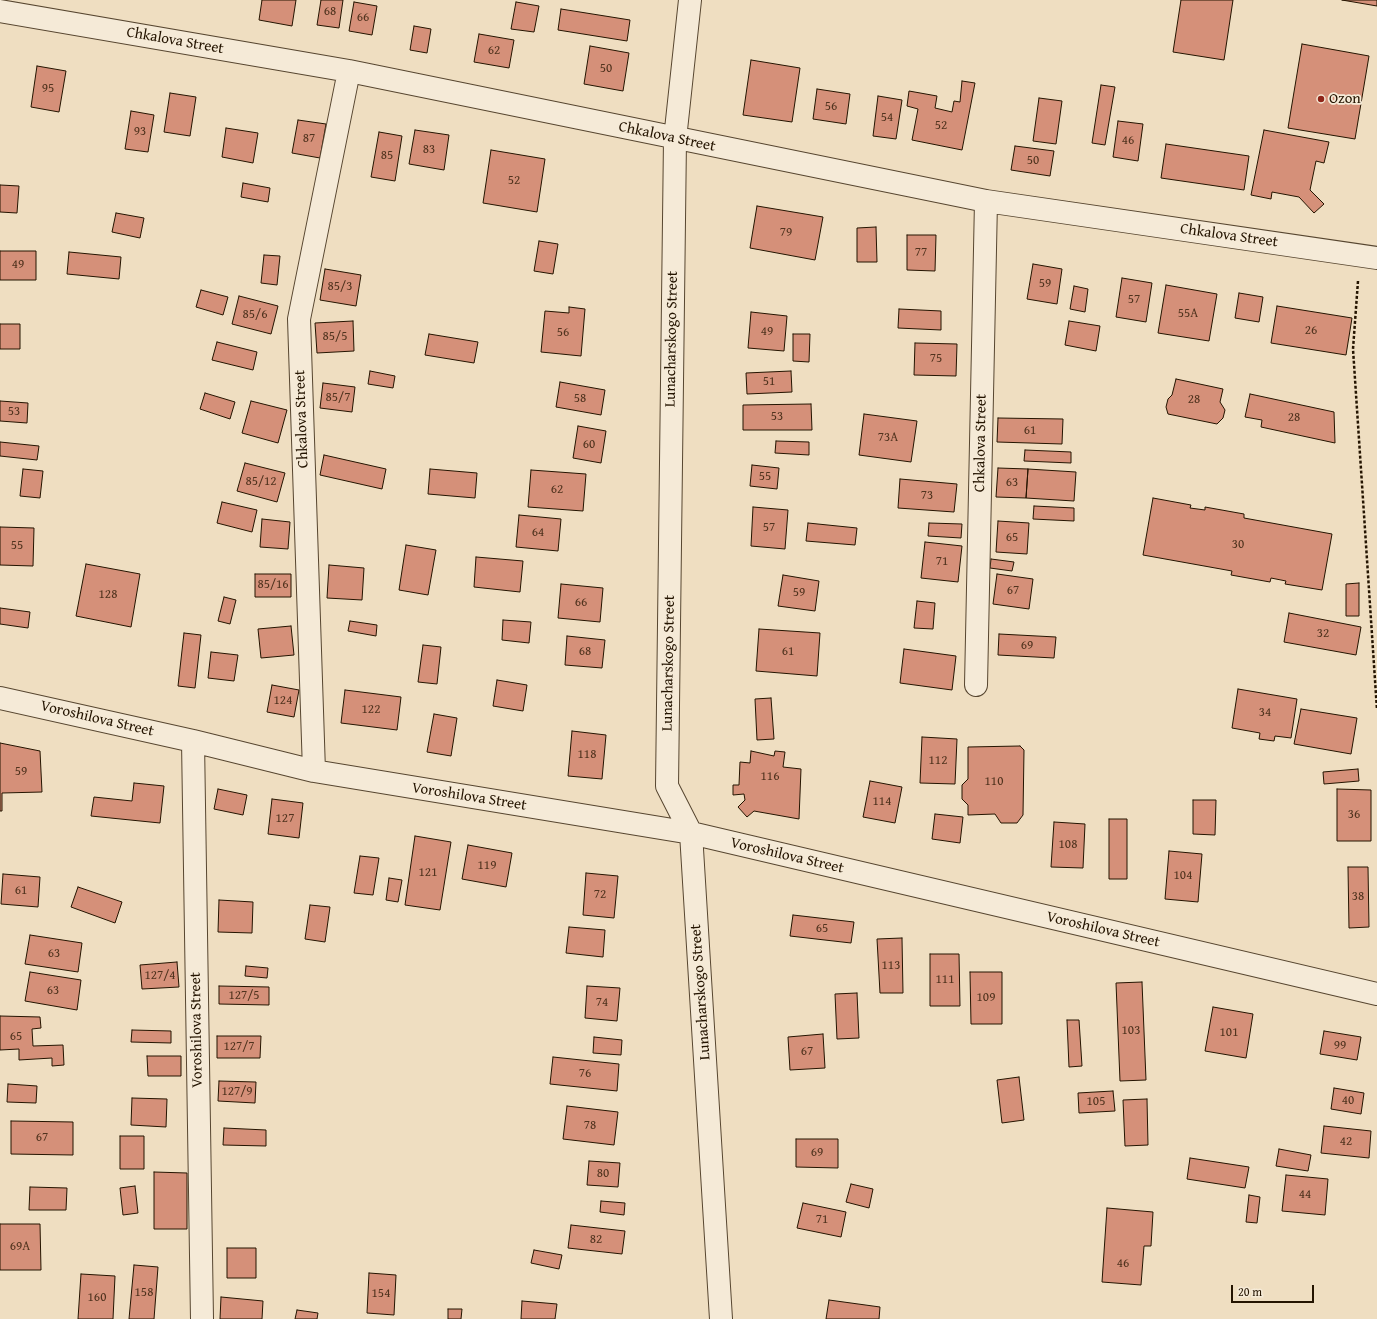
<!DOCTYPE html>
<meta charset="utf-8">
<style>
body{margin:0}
#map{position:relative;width:1377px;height:1319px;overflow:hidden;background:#efdec1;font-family:"Gentium Book Plus",serif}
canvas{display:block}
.scale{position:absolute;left:1231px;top:1285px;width:83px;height:18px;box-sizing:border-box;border:2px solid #241400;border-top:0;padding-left:5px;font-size:12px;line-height:14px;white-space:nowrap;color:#241400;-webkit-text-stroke:3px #f5ead7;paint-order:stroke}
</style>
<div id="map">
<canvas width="1377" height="1319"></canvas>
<div class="scale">20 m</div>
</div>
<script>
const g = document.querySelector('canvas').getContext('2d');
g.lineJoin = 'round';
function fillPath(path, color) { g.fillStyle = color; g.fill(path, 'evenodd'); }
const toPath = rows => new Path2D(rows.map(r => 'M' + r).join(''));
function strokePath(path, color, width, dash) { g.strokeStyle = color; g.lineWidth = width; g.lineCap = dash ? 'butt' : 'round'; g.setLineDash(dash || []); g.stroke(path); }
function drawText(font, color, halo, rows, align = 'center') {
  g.font = font + ' "Gentium Book Plus",serif'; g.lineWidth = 3.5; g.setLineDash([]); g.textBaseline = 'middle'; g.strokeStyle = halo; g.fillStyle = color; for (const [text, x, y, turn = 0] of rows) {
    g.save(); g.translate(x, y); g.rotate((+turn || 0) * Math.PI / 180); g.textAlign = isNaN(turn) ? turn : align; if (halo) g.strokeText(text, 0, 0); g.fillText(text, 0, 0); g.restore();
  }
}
const building = toPath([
 [262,0,296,0,292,26,259,20,262,0],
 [321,0,343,0,339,28,317,25,321,0],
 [1181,0,1233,0,1224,60,1173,52,1181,0],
 [1342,0,1377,0,1377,6,1342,0],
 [354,2,377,6,372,35,349,31,354,2],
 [516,2,539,6,534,32,511,29,516,2],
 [561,9,630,20,627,41,558,30,561,9],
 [414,26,431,29,427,53,410,50,414,26],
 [479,34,514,40,509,68,474,62,479,34],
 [1302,44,1369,56,1355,139,1288,128,1302,44],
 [590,46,629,53,623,91,584,84,590,46],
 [751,60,800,68,792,122,743,115,751,60],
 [37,66,66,71,59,112,31,107,37,66],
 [962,81,975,83,962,150,912,140,918,109,907,106,909,91,937,96,935,108,952,112,954,101,960,102,962,81],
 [1101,85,1115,87,1105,145,1092,143,1101,85],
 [817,89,850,94,846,124,813,119,817,89],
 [170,93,196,97,190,136,164,132,170,93],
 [878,96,902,100,896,139,873,136,878,96],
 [1039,98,1062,101,1056,144,1033,141,1039,98],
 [131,111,154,115,148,152,125,149,131,111],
 [298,120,326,124,320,158,292,153,298,120],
 [1118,121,1143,124,1138,161,1113,157,1118,121],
 [226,128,258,133,253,163,222,157,226,128],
 [415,130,449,135,444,170,409,164,415,130],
 [1264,130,1329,142,1324,163,1316,161,1310,190,1324,204,1314,213,1299,197,1272,192,1271,199,1251,195,1264,130],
 [379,132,402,136,395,181,371,177,379,132],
 [1166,144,1249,156,1244,190,1161,178,1166,144],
 [1015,146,1054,151,1050,176,1011,170,1015,146],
 [491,150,545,159,537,212,483,203,491,150],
 [243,183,270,188,268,202,241,197,243,183],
 [0,185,19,186,17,213,0,212,0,185],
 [757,206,823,217,815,260,750,248,757,206],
 [116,213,144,218,140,238,112,232,116,213],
 [876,227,877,262,857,262,857,228,876,227],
 [907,235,936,235,935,271,907,270,907,235],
 [539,241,558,244,553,274,534,271,539,241],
 [0,251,36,251,36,280,0,280,0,251],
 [69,252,121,257,119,279,67,274,69,252],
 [264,255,280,256,277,285,261,283,264,255],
 [1033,264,1062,269,1057,304,1027,299,1033,264],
 [325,269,361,275,356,306,320,300,325,269],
 [1122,278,1152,283,1146,322,1116,317,1122,278],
 [1166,285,1217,294,1209,341,1158,333,1166,285],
 [1074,286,1088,289,1085,312,1070,309,1074,286],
 [201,290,228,297,223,315,196,307,201,290],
 [1239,293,1263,297,1259,322,1235,318,1239,293],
 [239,296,278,306,271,334,232,324,239,296],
 [1277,306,1352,318,1346,355,1271,343,1277,306],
 [569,307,585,309,581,356,541,352,545,311,569,313,569,307],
 [899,309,941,311,941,330,898,328,899,309],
 [751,312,787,316,784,351,748,348,751,312],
 [353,321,354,351,317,353,315,323,353,321],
 [1069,321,1100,326,1096,351,1065,345,1069,321],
 [0,324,20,324,20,349,0,349,0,324],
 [429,334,478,342,474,363,425,355,429,334],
 [793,334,810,334,809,362,793,361,793,334],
 [217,342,257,352,253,370,212,360,217,342],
 [915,343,957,344,956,376,914,375,915,343],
 [370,371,395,376,393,388,368,384,370,371],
 [791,371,792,392,747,394,746,373,791,371],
 [1176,379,1223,389,1220,402,1225,410,1223,418,1217,424,1168,414,1166,407,1168,399,1172,395,1176,379],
 [560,382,605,390,601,415,556,407,560,382],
 [323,383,355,387,352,412,320,408,323,383],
 [205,393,235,402,230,419,200,409,205,393],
 [1250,394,1334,412,1335,443,1261,427,1262,420,1245,417,1250,394],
 [0,401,28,403,27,423,0,421,0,401],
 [251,401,287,410,278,443,242,433,251,401],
 [811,404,812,430,743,430,743,405,811,404],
 [864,414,917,421,911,462,859,455,864,414],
 [998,418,1063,419,1062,444,997,442,998,418],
 [578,426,606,431,601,463,573,458,578,426],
 [776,441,809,442,809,455,775,453,776,441],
 [0,442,39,446,37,460,0,456,0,442],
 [1025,450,1071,452,1071,463,1024,461,1025,450],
 [324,455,386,469,382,489,320,475,324,455],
 [245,463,285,473,277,502,237,491,245,463],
 [752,465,779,468,777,489,750,486,752,465],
 [998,468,1028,469,1026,498,996,497,998,468],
 [23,469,43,471,40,498,20,496,23,469],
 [430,469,477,473,475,498,428,494,430,469],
 [1028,469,1076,472,1074,501,1026,498,1028,469],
 [531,470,586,474,583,511,528,507,531,470],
 [900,479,957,484,954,512,898,508,900,479],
 [1153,498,1191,505,1190,508,1205,510,1205,507,1244,514,1244,518,1332,534,1322,590,1285,584,1286,581,1271,578,1270,582,1231,575,1232,571,1143,555,1153,498],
 [222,502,257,510,252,532,217,523,222,502],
 [1034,506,1074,508,1074,521,1033,519,1034,506],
 [753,507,788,510,785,549,751,546,753,507],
 [519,515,561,519,558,551,516,547,519,515],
 [262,519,290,522,288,549,260,547,262,519],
 [998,521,1029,523,1027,554,996,552,998,521],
 [808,523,857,528,855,545,806,541,808,523],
 [929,523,962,524,961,538,928,536,929,523],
 [0,527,34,528,33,566,0,565,0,527],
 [925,542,962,546,958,582,921,578,925,542],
 [406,545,436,550,428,595,399,590,406,545],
 [476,557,523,561,520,592,474,587,476,557],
 [991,559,1014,562,1012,571,990,568,991,559],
 [86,564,140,574,131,627,76,616,86,564],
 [329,565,364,568,362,600,327,598,329,565],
 [255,574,291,574,291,597,255,597,255,574],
 [997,574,1033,579,1029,609,993,604,997,574],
 [783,575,819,581,815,611,778,606,783,575],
 [1359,583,1359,616,1346,616,1346,584,1359,583],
 [561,584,603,588,600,622,558,618,561,584],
 [224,597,236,600,230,624,218,621,224,597],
 [917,601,935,603,933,629,914,628,917,601],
 [0,608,30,612,28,628,0,624,0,608],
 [1289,613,1361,627,1356,655,1284,642,1289,613],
 [503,620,531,622,529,643,502,640,503,620],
 [350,621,377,625,376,636,348,631,350,621],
 [291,626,294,655,261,658,258,629,291,626],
 [759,629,820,633,817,676,756,671,759,629],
 [184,633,201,635,195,688,178,686,184,633],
 [999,634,1056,637,1054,658,998,655,999,634],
 [567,636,605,640,602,668,565,665,567,636],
 [423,645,441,647,437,684,418,682,423,645],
 [904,649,956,656,952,690,900,683,904,649],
 [211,652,238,655,234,681,208,678,211,652],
 [497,680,527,685,523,711,493,706,497,680],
 [272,685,299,690,294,717,267,712,272,685],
 [1238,689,1297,699,1291,738,1275,736,1274,741,1259,739,1260,733,1232,728,1238,689],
 [345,690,401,697,397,730,341,723,345,690],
 [771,698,774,739,757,740,755,699,771,698],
 [1301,709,1357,718,1351,754,1294,744,1301,709],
 [434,714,457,718,451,756,427,752,434,714],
 [572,731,606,735,602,779,568,776,572,731],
 [922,737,957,739,955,784,920,783,922,737],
 [0,743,40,751,42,792,2,793,2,811,0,811,0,743],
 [1020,746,1024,750,1023,815,1017,823,1001,823,995,814,968,815,968,805,962,799,962,785,968,779,968,747,1020,746],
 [751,751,774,756,775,751,785,752,783,767,801,769,799,819,754,811,747,817,738,807,745,800,744,794,733,795,733,785,739,785,740,762,750,763,751,751],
 [1358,769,1359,781,1324,784,1323,772,1358,769],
 [870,781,902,787,895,823,863,817,870,781],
 [134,783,164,786,160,823,91,816,94,797,132,801,134,783],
 [218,789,247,795,243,815,214,809,218,789],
 [1337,789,1371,790,1371,841,1337,841,1337,789],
 [272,799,303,803,299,838,268,834,272,799],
 [1193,800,1216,800,1215,835,1193,834,1193,800],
 [935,814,963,817,960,843,932,839,935,814],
 [1109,819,1127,819,1127,879,1109,879,1109,819],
 [1054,822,1085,824,1083,868,1051,867,1054,822],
 [415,836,451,842,440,910,405,905,415,836],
 [468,845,512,853,506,887,462,879,468,845],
 [1169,851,1202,854,1198,902,1165,899,1169,851],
 [360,856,379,858,373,895,354,893,360,856],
 [1348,867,1368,867,1369,927,1349,928,1348,867],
 [586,873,618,876,614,918,583,915,586,873],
 [3,874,40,877,38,907,1,904,3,874],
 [389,878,402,880,398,902,386,900,389,878],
 [78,887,122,902,115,923,71,907,78,887],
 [219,900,253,902,252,933,218,932,219,900],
 [310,905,330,907,325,942,305,939,310,905],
 [793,915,854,922,851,943,790,936,793,915],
 [569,927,605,930,603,957,566,953,569,927],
 [30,935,82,943,78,972,25,964,30,935],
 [902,938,903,993,880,993,877,939,902,938],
 [930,954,959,954,960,1006,930,1006,930,954],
 [177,962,179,987,142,989,140,965,177,962],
 [246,966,268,968,267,978,245,976,246,966],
 [30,972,81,980,77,1010,25,1001,30,972],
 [970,972,1002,972,1002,1024,971,1024,970,972],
 [1142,982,1146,1080,1120,1081,1116,983,1142,982],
 [219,986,269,987,269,1005,219,1004,219,986],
 [587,986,620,988,617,1021,585,1018,587,986],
 [857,993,859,1038,837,1039,835,994,857,993],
 [1213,1007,1253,1014,1246,1058,1205,1051,1213,1007],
 [0,1016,40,1017,41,1028,32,1029,33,1046,63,1045,64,1065,52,1066,52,1058,19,1060,19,1049,0,1050,0,1016],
 [1067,1020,1079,1020,1082,1066,1069,1067,1067,1020],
 [132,1030,171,1031,171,1043,131,1042,132,1030],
 [1324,1031,1361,1037,1357,1060,1320,1054,1324,1031],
 [823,1034,825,1068,790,1070,788,1037,823,1034],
 [217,1036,261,1036,260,1058,217,1058,217,1036],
 [594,1037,622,1040,621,1055,593,1053,594,1037],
 [147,1056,181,1056,181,1076,148,1076,147,1056],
 [553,1057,619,1064,617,1091,550,1084,553,1057],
 [1019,1077,1024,1120,1002,1123,997,1080,1019,1077],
 [219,1081,256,1082,255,1103,218,1101,219,1081],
 [8,1084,37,1086,36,1103,7,1102,8,1084],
 [1334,1088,1364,1093,1361,1114,1331,1109,1334,1088],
 [1113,1091,1115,1111,1079,1113,1078,1093,1113,1091],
 [132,1098,167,1099,166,1127,131,1125,132,1098],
 [1147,1099,1148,1145,1125,1146,1123,1100,1147,1099],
 [567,1106,618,1112,614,1145,563,1139,567,1106],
 [11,1121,73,1122,73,1155,11,1154,11,1121],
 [1324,1126,1371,1131,1369,1158,1321,1153,1324,1126],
 [224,1128,266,1130,266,1146,223,1145,224,1128],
 [120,1136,144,1136,144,1169,120,1169,120,1136],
 [796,1139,838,1139,838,1168,796,1167,796,1139],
 [1279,1149,1311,1155,1308,1171,1276,1166,1279,1149],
 [1190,1158,1249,1167,1245,1188,1187,1179,1190,1158],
 [589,1161,620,1163,618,1187,587,1185,589,1161],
 [154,1172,187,1173,187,1229,154,1229,154,1172],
 [1286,1175,1328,1179,1325,1215,1282,1211,1286,1175],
 [851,1184,873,1189,869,1208,846,1202,851,1184],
 [135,1186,138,1213,123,1215,120,1188,135,1186],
 [30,1187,67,1188,66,1210,29,1210,30,1187],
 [1249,1195,1260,1197,1257,1223,1246,1222,1249,1195],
 [601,1201,625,1203,624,1215,600,1212,601,1201],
 [803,1203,846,1212,841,1237,797,1228,803,1203],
 [1107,1208,1153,1212,1151,1246,1144,1246,1141,1285,1102,1282,1107,1208],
 [0,1224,40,1224,41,1270,0,1270,0,1224],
 [571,1225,625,1231,622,1254,568,1248,571,1225],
 [227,1248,256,1248,256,1278,227,1278,227,1248],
 [534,1250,562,1255,559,1269,531,1263,534,1250],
 [134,1265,158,1267,154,1319,129,1319,134,1265],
 [369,1273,396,1275,394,1315,367,1313,369,1273],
 [81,1274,115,1276,113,1319,78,1319,81,1274],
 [221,1297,263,1301,262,1319,220,1319,221,1297],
 [829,1300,880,1307,879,1319,826,1319,829,1300],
 [522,1301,557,1304,555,1319,521,1319,522,1301],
 [448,1309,462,1309,461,1319,448,1319,448,1309],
 [297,1310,318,1313,317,1319,295,1319,297,1310]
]);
const path = toPath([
 [1358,281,1353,349,1377,710]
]);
const minor = toPath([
 [690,0,675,139,667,786,691,833,721,1319],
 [0,11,349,71,986,201,1377,258],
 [976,685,986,201],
 [0,698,193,741,314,771,691,833,1377,994],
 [193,741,202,1319],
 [314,771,299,319,349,71]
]);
const markers = [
 [1321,99,4,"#8f2418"]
];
const numberNames = [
 ["68",330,12],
 ["66",363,18],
 ["62",494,51],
 ["50",606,69],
 ["95",48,89],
 ["56",831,107],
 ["54",887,118],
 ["52",941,126],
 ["93",140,132],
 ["87",309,139],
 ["46",1128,141],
 ["83",429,150],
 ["85",387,156],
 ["50",1033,161],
 ["52",514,181],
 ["79",786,233],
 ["77",921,253],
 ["49",18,265],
 ["59",1045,284],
 ["85/3",340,287],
 ["57",1134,300],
 ["55А",1188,314],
 ["85/6",255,315],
 ["26",1311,331],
 ["49",767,332],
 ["56",563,333],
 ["85/5",335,337],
 ["75",936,359],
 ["51",769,382],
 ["85/7",338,398],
 ["58",580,399],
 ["28",1194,400],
 ["53",14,412],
 ["53",777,417],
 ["28",1294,418],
 ["61",1030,431],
 ["73А",888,438],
 ["60",589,445],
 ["55",765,477],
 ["85/12",261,482],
 ["63",1012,483],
 ["62",557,490],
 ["73",927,496],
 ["57",769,528],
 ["64",538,533],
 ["65",1012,538],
 ["30",1238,545],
 ["55",17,546],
 ["71",942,562],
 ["85/16",273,585],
 ["67",1013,591],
 ["59",799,593],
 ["128",108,595],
 ["66",581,603],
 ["32",1323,634],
 ["69",1027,646],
 ["68",585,652],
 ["61",788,652],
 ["124",283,701],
 ["122",371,710],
 ["34",1265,713],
 ["118",587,755],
 ["112",938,761],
 ["59",21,772],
 ["116",770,777],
 ["110",994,782],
 ["114",882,802],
 ["36",1354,815],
 ["127",285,819],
 ["108",1068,845],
 ["119",487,866],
 ["121",428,873],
 ["104",1183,876],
 ["61",21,891],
 ["72",600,895],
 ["38",1358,897],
 ["65",822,929],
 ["63",54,954],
 ["113",891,966],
 ["127/4",160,976],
 ["111",945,980],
 ["63",53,991],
 ["127/5",244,996],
 ["109",986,998],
 ["74",602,1003],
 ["103",1131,1031],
 ["101",1229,1033],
 ["65",16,1037],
 ["99",1340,1046],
 ["127/7",239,1047],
 ["67",807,1052],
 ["76",585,1074],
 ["127/9",237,1092],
 ["40",1348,1101],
 ["105",1096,1102],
 ["78",590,1126],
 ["67",42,1138],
 ["42",1346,1142],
 ["69",817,1153],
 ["80",603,1174],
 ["44",1305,1195],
 ["71",822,1220],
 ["82",596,1240],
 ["69А",20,1247],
 ["46",1123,1264],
 ["158",144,1293],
 ["154",381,1294],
 ["160",97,1298]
];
const streetNames = [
 ["Chkalova Street",175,41,10],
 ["Chkalova Street",667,137,12],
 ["Chkalova Street",1229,236,8],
 ["Lunacharskogo Street",672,339,-89],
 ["Chkalova Street",302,419,-92],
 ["Chkalova Street",981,443,-89],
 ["Lunacharskogo Street",669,663,-89],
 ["Voroshilova Street",97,719,13],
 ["Voroshilova Street",469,797,9],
 ["Voroshilova Street",787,856,13],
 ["Voroshilova Street",1103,930,13],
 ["Lunacharskogo Street",701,992,-94],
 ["Voroshilova Street",197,1030,-91]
];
const poiNames = [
 ["Ozon",1329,99]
];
fillPath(building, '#d59079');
strokePath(building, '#241400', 1);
strokePath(minor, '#574630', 24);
strokePath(path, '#241400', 2.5, [3, 2]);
strokePath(minor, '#f5ead7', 22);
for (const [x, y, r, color] of markers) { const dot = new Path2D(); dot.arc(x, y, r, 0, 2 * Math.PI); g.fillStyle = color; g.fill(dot); strokePath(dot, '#f5ead7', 1.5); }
drawText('13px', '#50331e', null, numberNames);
drawText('15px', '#241400', '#f5ead7', streetNames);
drawText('15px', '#241400', '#f5ead7', poiNames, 'left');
</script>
